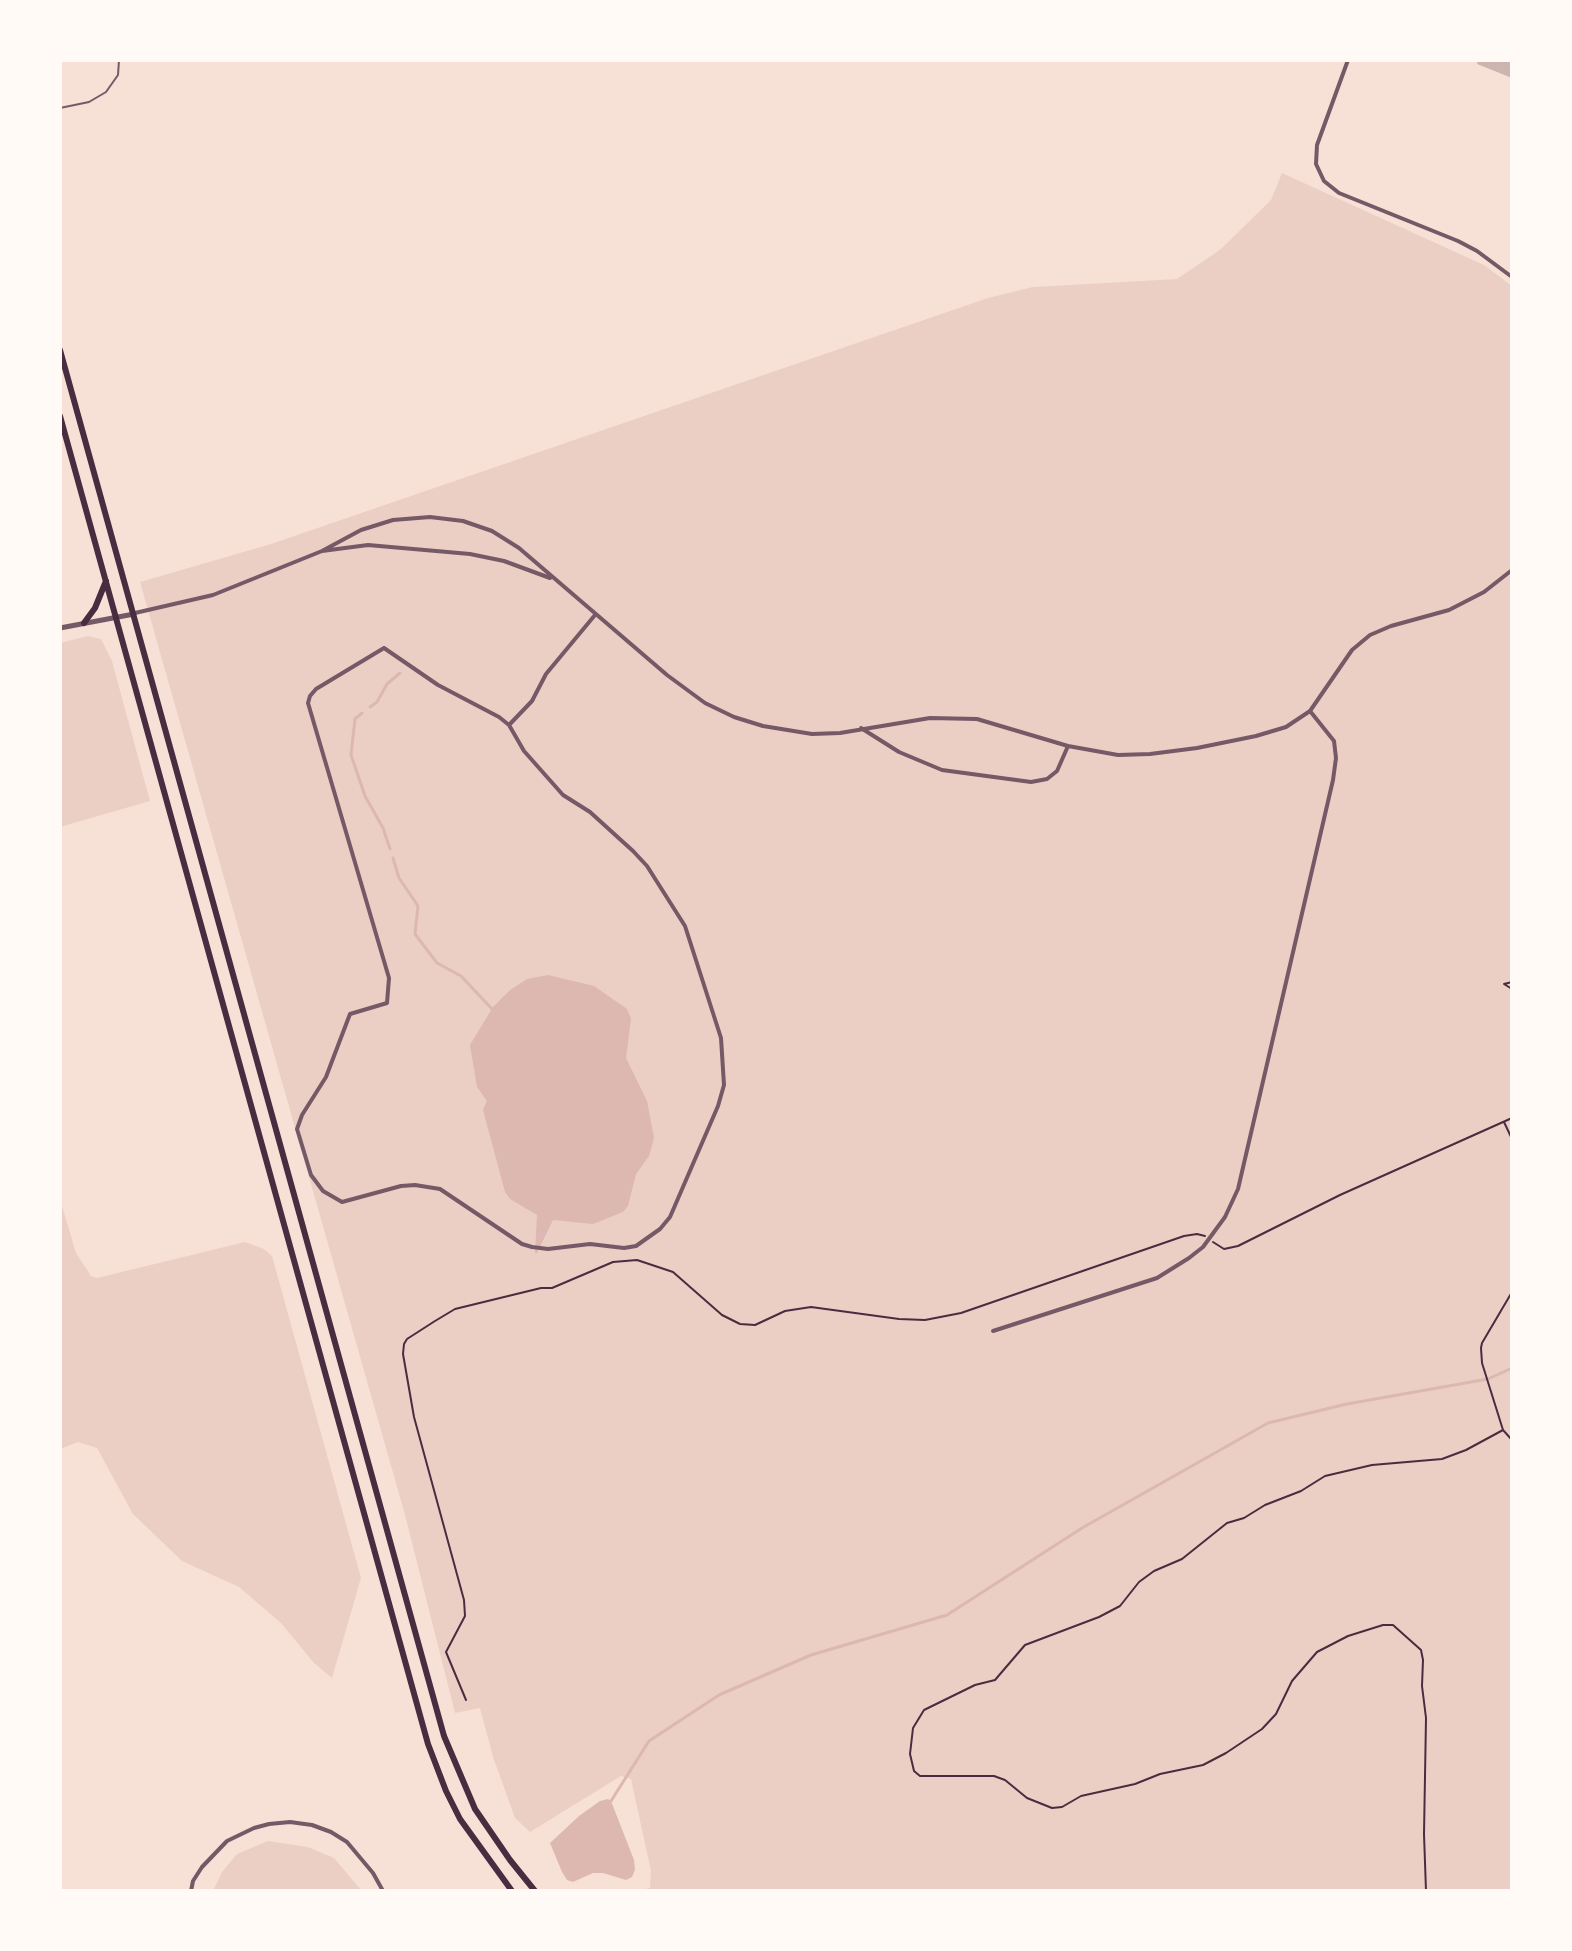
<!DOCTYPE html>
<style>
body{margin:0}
#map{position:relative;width:1572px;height:1951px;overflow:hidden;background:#f7e1d7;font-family:Roboto,sans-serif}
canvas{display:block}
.frame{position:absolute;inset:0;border:62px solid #fffaf5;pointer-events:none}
</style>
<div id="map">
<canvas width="1572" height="1951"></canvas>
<div class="frame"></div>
</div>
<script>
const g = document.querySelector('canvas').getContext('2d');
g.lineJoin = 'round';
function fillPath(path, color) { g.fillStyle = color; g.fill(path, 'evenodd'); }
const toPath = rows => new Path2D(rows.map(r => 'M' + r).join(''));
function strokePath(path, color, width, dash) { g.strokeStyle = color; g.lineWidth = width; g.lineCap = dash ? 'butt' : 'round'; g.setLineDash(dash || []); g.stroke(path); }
const green = toPath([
 [1282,173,1484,265,1512,286,1512,1891,635,1891,650,1888,651,1871,631,1779,621,1776,530,1832,515,1818,493,1757,480,1708,455,1713,405,1515,140,582,271,544,988,298,1033,287,1177,279,1221,249,1271,200],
 [88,636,101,639,112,661,150,801,60,827,60,643],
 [60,1199,76,1253,91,1276,97,1278,245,1242,264,1249,272,1256,361,1578,332,1678,314,1663,281,1623,239,1587,182,1561,133,1514,97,1448,78,1442,60,1449],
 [268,1841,308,1847,334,1858,362,1891,213,1891,222,1872,237,1854]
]);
const water = toPath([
 [548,975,594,986,627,1009,631,1019,626,1058,647,1101,654,1138,649,1156,636,1174,628,1206,623,1212,593,1224,553,1220,537,1253,535,1253,537,1215,510,1199,505,1192,483,1110,487,1101,477,1087,470,1045,493,1007,510,990,527,979],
 [608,1799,611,1801,634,1860,635,1870,632,1877,626,1880,603,1873,593,1873,573,1882,567,1880,562,1872,550,1843,579,1816,600,1801]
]);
const stream = toPath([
 [370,707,377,702,387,684,400,673],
 [362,713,355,719,351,755,365,796,383,828,390,849],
 [393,858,399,878,418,906,415,934,437,963,461,976,492,1009],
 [611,1801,649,1741,719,1695,811,1655,947,1615,1082,1528,1268,1423,1347,1404,1488,1379,1512,1368]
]);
const building = toPath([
 [1478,60,1512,60,1512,78,1477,64]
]);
const path = toPath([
 [1512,982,1504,984,1512,989],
 [1504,1122,1512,1139],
 [1213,1242,1224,1249,1238,1246,1340,1195,1512,1118],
 [1512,1292,1482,1343,1481,1348,1482,1363,1503,1430,1512,1440],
 [466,1700,446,1652,465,1616,464,1600,414,1417,403,1354,404,1344,407,1339,435,1321,455,1309,541,1288,552,1288,613,1262,637,1260,673,1272,722,1315,740,1324,755,1325,785,1311,811,1307,899,1319,925,1320,961,1313,1184,1236,1197,1234,1205,1236],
 [1426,1891,1424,1834,1426,1718,1422,1686,1423,1660,1421,1650,1393,1625,1383,1625,1348,1636,1317,1652,1292,1681,1276,1714,1262,1729,1226,1753,1203,1765,1160,1774,1135,1784,1081,1796,1062,1807,1052,1808,1027,1798,1005,1780,994,1776,920,1776,914,1771,910,1754,913,1728,924,1710,975,1685,995,1680,1025,1645,1099,1617,1120,1606,1139,1582,1154,1571,1182,1559,1227,1523,1244,1518,1265,1505,1301,1491,1325,1476,1372,1465,1442,1459,1466,1450,1503,1430]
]);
const service = toPath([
 [60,108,89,102,106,92,118,75,119,60]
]);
const minor = toPath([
 [1348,60,1317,145,1316,164,1324,181,1339,193,1458,241,1477,251,1512,277],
 [322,551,361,530,393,520,430,517,463,521,492,531,519,548,667,675,705,703,734,717,763,726,812,734,840,733,930,718,977,719,1068,746,1118,755,1150,754,1197,748,1256,736,1286,727,1310,711,1352,650,1370,635,1391,626,1449,610,1484,592,1512,570],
 [135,613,213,595,322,551,368,545,470,554,504,561,550,578],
 [384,648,438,685,499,717,509,725,524,751,563,795,590,812,633,851,647,866,685,926,721,1038,724,1085,718,1106,670,1217,660,1229,636,1246,624,1248,590,1244,548,1249,532,1247,522,1244,440,1189,415,1185,401,1186,342,1202,323,1191,311,1175,297,1129,302,1115,326,1077,350,1014,387,1003,389,978,308,703,310,696,316,689,384,648],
 [509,725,532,701,546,674,595,615],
 [861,728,899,752,942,770,1031,782,1047,779,1057,771,1068,746],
 [993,1331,1157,1278,1189,1258,1203,1247,1225,1217,1238,1189,1333,780,1336,758,1334,741,1310,711],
 [191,1891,193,1881,202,1867,227,1841,254,1828,269,1824,290,1822,312,1825,331,1832,347,1842,373,1873,383,1891]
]);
const tertiary = toPath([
 [60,628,134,614]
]);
const secondary = toPath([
 [60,350,444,1736,475,1809,510,1860,535,1891],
 [60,416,428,1744,446,1791,460,1819,512,1891],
 [84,623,95,608,106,581]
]);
fillPath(green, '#ebcfc5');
fillPath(water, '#dcb8b0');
strokePath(stream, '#dcb8b0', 3);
fillPath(building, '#ccb4b1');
strokePath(path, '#4a2c40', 2);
strokePath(service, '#755966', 2);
strokePath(minor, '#755966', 4);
strokePath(tertiary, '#755966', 5);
strokePath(secondary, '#4a2c40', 6);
</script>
